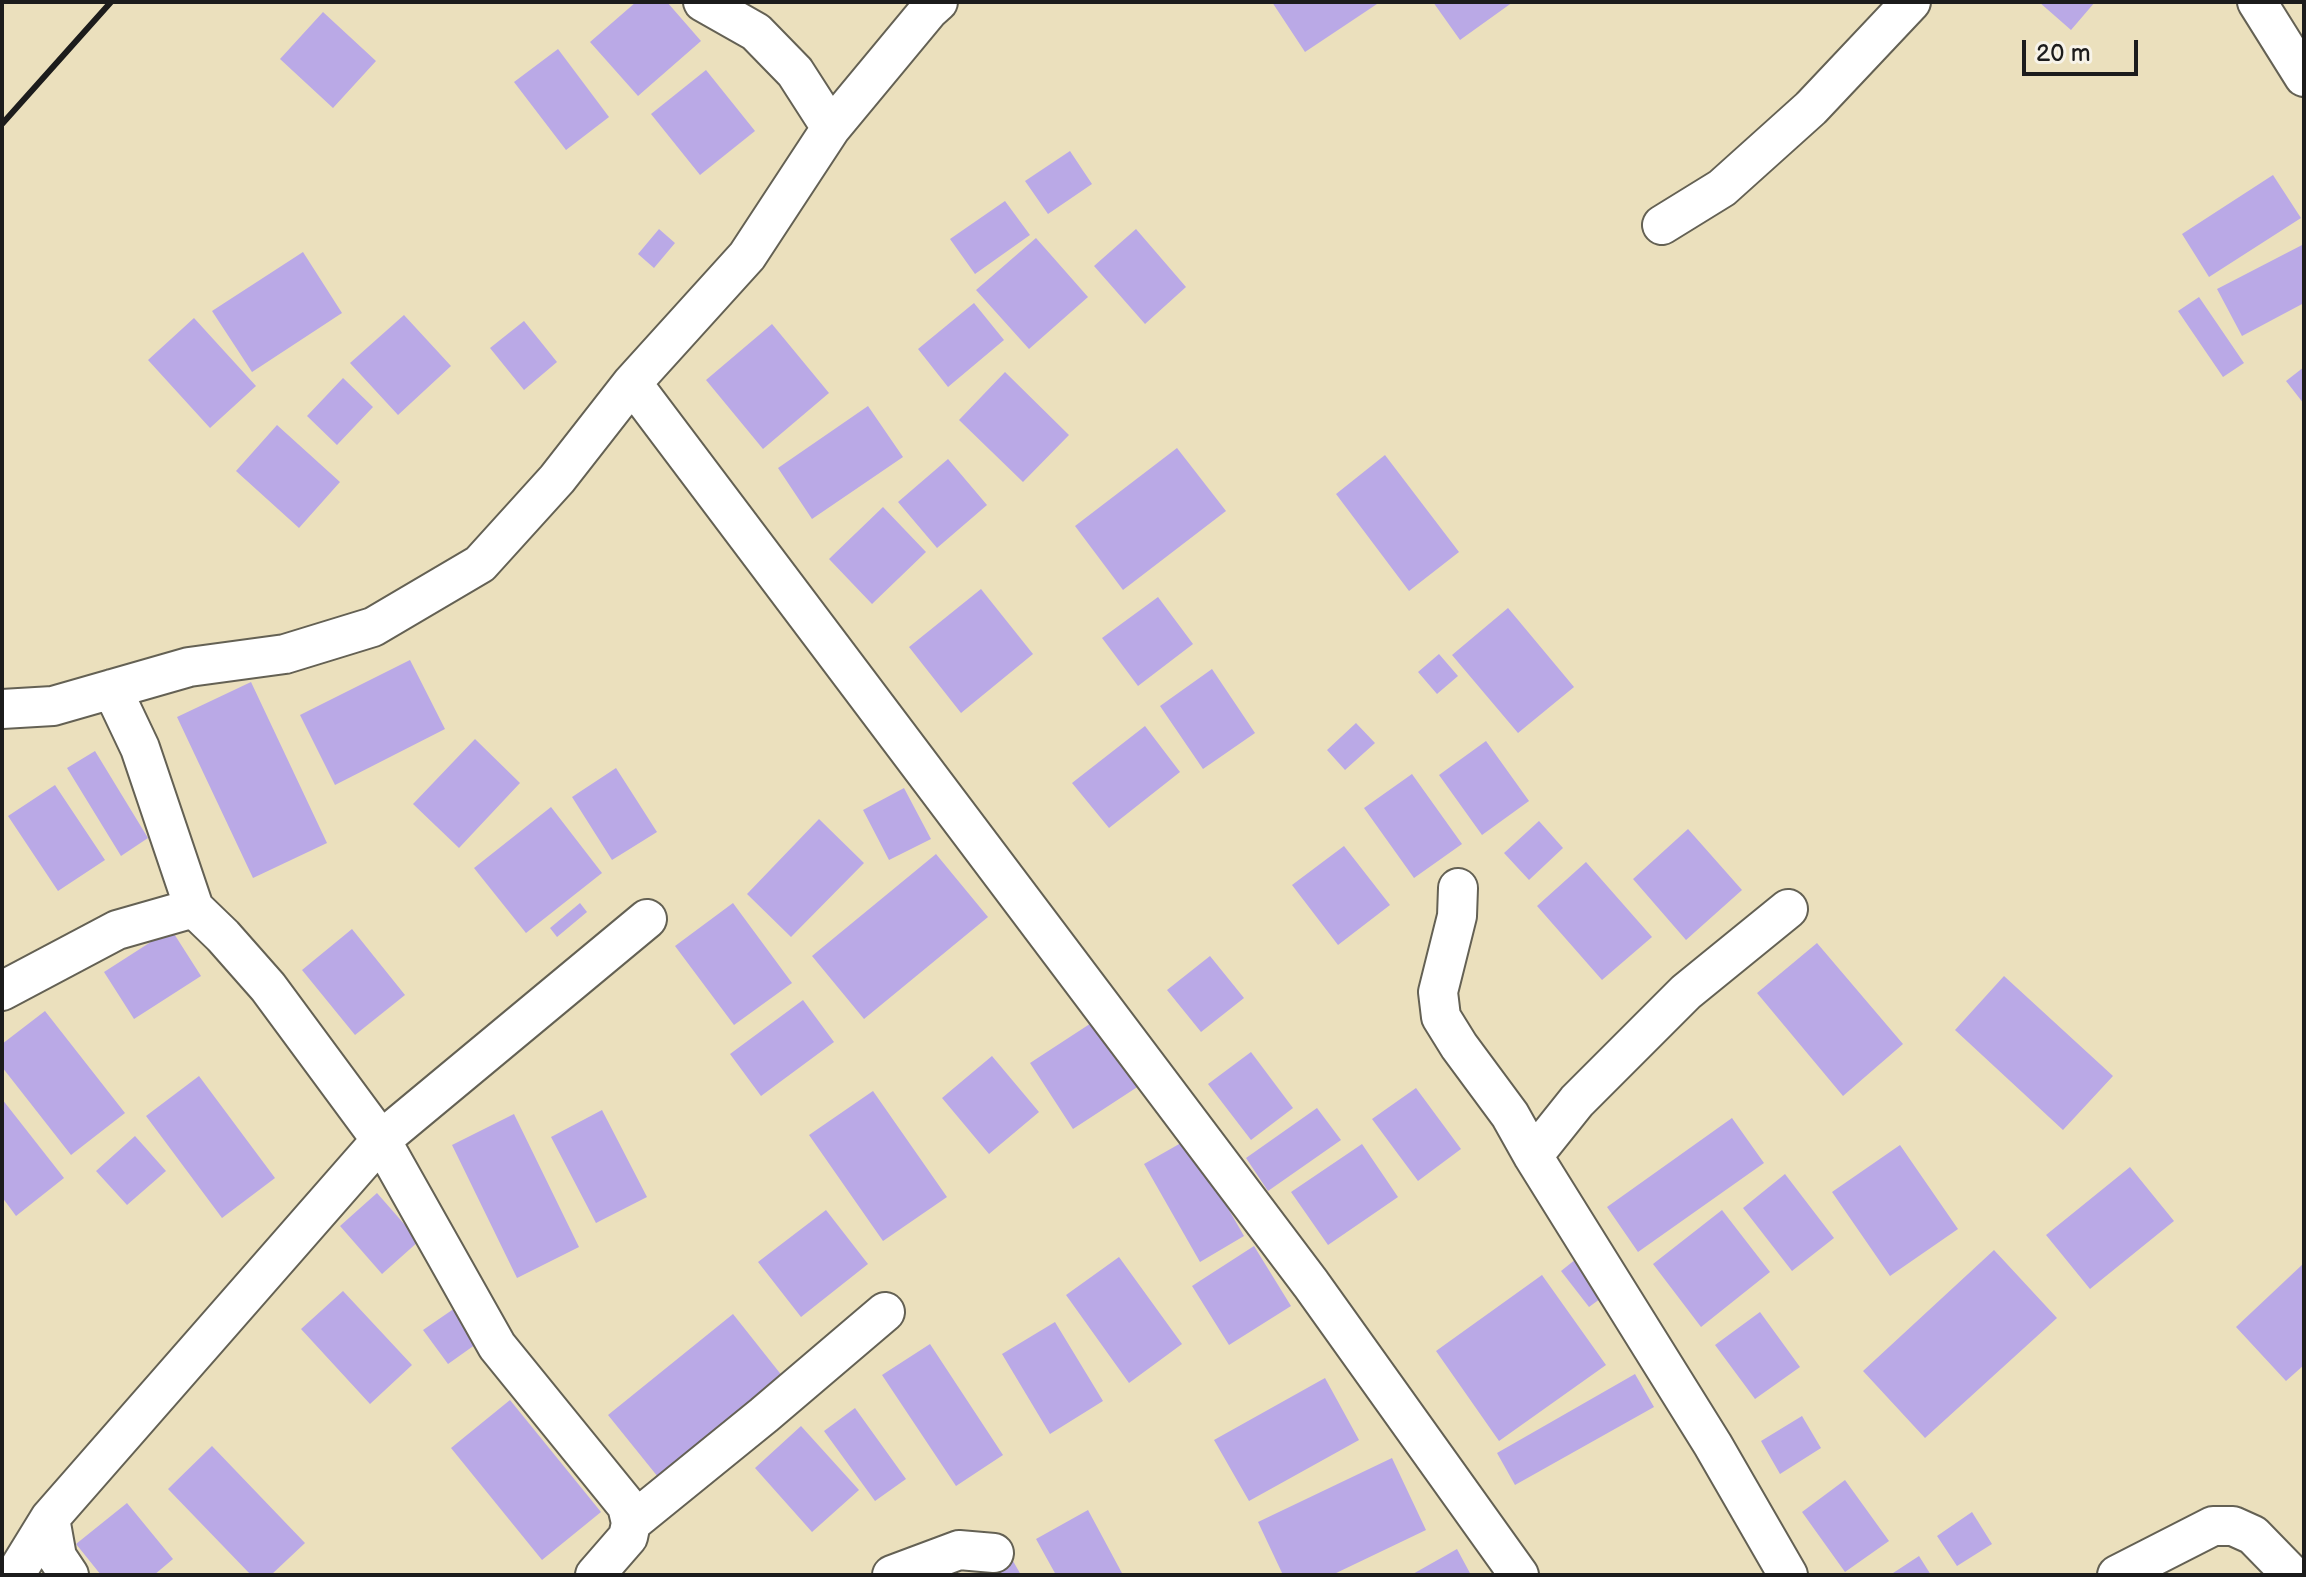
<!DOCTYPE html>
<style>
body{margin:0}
#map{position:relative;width:2306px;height:1577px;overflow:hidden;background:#ebe0bd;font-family:"Balsamiq Sans",sans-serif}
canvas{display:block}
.frame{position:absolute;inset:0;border:4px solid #1c1c1c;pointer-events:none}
.scale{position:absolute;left:2022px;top:40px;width:116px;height:36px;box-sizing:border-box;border:4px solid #1c1c1c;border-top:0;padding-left:10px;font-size:24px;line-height:28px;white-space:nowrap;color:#1c1c1c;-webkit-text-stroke:6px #f7f3e8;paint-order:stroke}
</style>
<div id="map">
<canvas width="2306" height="1577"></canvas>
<div class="frame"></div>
<div class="scale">20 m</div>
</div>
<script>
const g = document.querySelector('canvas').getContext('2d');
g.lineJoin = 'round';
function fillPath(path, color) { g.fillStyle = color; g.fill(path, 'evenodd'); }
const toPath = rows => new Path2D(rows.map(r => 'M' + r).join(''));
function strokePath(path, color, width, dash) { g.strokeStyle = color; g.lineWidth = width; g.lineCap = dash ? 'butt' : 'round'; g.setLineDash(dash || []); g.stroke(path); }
const building = toPath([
 [636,2,667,2,701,41,638,96,590,42],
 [1272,2,1380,2,1305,52],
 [1433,2,1513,2,1460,40],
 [2039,2,2095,2,2071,30],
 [323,12,376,61,333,108,280,59],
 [558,49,609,117,566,150,514,82],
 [706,70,755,131,700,175,651,114],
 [1070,151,1092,184,1048,214,1025,181],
 [2273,175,2301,218,2209,277,2182,234],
 [1005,201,1030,235,975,274,950,239],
 [659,229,675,243,654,268,638,254],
 [1136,229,1186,287,1145,324,1094,266],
 [1036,238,1088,297,1029,349,976,290],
 [2304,244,2304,303,2242,336,2217,289],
 [303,252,342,313,252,372,212,311],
 [2199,297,2244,363,2223,377,2178,311],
 [974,303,1004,340,948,387,918,349],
 [404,315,451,366,398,415,350,363],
 [194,318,256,386,210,428,148,360],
 [524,321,557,362,524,390,490,348],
 [772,324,829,393,763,449,706,380],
 [2304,367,2304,404,2286,381],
 [1005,372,1069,435,1023,482,959,420],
 [343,378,373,407,337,445,307,416],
 [868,406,903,457,812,519,778,468],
 [277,425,340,482,299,528,236,471],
 [1177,448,1226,511,1123,590,1075,526],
 [1385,455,1459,552,1409,591,1336,494],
 [948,459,987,505,937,548,898,502],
 [883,507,926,552,872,604,829,559],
 [981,589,1033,654,961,713,909,647],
 [1158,597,1193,644,1138,686,1102,638],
 [1508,608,1574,687,1518,733,1452,655],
 [1439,654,1458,676,1437,694,1418,672],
 [410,660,445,729,335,785,300,715],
 [1212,669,1255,733,1203,769,1160,706],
 [251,682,327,843,253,878,177,717],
 [1356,723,1375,743,1345,770,1327,750],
 [1145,726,1180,772,1109,828,1072,783],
 [475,739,520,783,459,848,413,804],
 [1486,741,1529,801,1482,835,1439,775],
 [95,751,148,838,121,856,67,768],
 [616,768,657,832,612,860,572,797],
 [1412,774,1462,844,1414,878,1364,808],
 [55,785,105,860,58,891,8,816],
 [904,788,931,839,889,860,863,810],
 [551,807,602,873,526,933,474,868],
 [819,819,864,863,791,937,747,894],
 [1539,821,1563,848,1529,880,1504,853],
 [1688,829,1742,890,1686,940,1633,879],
 [1344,846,1390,905,1338,945,1292,885],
 [936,854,988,917,864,1019,812,956],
 [1586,862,1652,937,1602,980,1537,906],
 [580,903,587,912,557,937,550,928],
 [733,903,792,983,734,1025,675,946],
 [171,929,201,976,134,1019,104,972],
 [352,929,405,995,355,1035,302,970],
 [1817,943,1903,1044,1843,1096,1757,993],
 [1210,956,1244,998,1201,1032,1167,990],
 [2004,976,2113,1076,2063,1130,1955,1030],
 [803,1000,834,1042,761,1096,730,1054],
 [45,1011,125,1113,71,1155,2,1067,2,1044],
 [1102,1016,1145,1082,1073,1129,1030,1063],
 [1251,1052,1293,1108,1251,1140,1208,1084],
 [992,1056,1039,1112,989,1154,942,1098],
 [199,1076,275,1178,222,1218,146,1116],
 [1416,1088,1461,1149,1418,1181,1372,1119],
 [873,1091,947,1197,883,1241,809,1135],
 [2,1099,64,1178,16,1216,2,1197],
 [1317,1108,1341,1140,1268,1191,1246,1158],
 [602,1110,647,1197,596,1223,551,1137],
 [514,1114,579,1247,517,1278,452,1145],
 [1732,1118,1764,1163,1638,1252,1607,1207],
 [135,1136,166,1171,127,1205,96,1171],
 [1188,1139,1244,1236,1200,1262,1144,1164],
 [1362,1144,1398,1197,1328,1245,1291,1192],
 [1900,1145,1958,1229,1890,1276,1832,1192],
 [2130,1167,2174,1221,2090,1289,2046,1235],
 [1785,1174,1834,1238,1792,1271,1743,1208],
 [377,1193,419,1241,382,1274,340,1226],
 [826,1210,868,1264,801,1317,758,1262],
 [1722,1210,1770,1272,1701,1327,1653,1264],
 [1254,1246,1291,1306,1229,1345,1192,1286],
 [1994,1250,2057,1318,1925,1438,1863,1371],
 [1119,1257,1182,1344,1129,1383,1066,1295],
 [1576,1259,1604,1296,1589,1307,1561,1271],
 [2304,1263,2304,1365,2286,1381,2236,1327],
 [1542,1275,1606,1365,1499,1441,1436,1351],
 [343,1291,412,1365,370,1404,301,1329],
 [455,1308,479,1342,448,1364,423,1330],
 [1760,1312,1800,1367,1755,1399,1715,1345],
 [733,1314,783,1377,658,1477,608,1415],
 [1055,1322,1103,1401,1050,1434,1002,1354],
 [930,1344,1003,1455,956,1486,882,1375],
 [1635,1374,1654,1407,1515,1485,1497,1453],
 [1325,1378,1359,1440,1249,1501,1214,1440],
 [510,1400,601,1512,542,1560,451,1448],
 [855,1408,906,1479,875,1501,824,1431],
 [1802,1416,1821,1448,1780,1474,1761,1441],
 [801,1426,859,1490,812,1532,755,1468],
 [212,1446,305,1543,271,1575,251,1575,168,1489],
 [1392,1458,1426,1530,1332,1575,1283,1575,1258,1522],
 [1845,1480,1889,1541,1845,1572,1802,1512],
 [127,1503,173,1559,154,1575,101,1575,76,1544],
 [1088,1510,1123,1575,1056,1575,1036,1539],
 [1972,1512,1992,1544,1957,1566,1937,1536],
 [1457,1549,1471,1575,1411,1575],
 [1919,1556,1931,1575,1890,1575],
 [1013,1561,1021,1575,989,1575]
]);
const minor = toPath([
 [703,2,756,32,795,72,831,128],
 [2257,2,2304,77],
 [1662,225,1722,188,1811,108,1911,2],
 [632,383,1311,1284,1519,1575],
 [112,689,140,748,194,908,223,936,268,987,381,1140,497,1346,627,1506,631,1523,628,1537,595,1575],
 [2,709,53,706,189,667,285,654,373,627,480,564,557,479,632,383,747,256,831,128,928,11,938,2],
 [1458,888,1457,916,1438,992,1441,1017,1459,1046,1510,1115,1533,1156,1713,1445,1788,1575],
 [2,991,117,930,194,908],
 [1533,1156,1577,1101,1686,992,1788,909],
 [50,1518,57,1557,69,1575],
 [631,1523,764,1415,885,1312],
 [15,1575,50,1518,381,1140,647,919],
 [892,1575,959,1550,994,1553],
 [2117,1575,2213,1526,2233,1526,2253,1535,2292,1575]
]);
const rail = toPath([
 [2,124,111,2]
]);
fillPath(building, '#baa9e6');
strokePath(minor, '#646154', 42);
strokePath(minor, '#fff', 38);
strokePath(rail, '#1c1c1c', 6);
</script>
